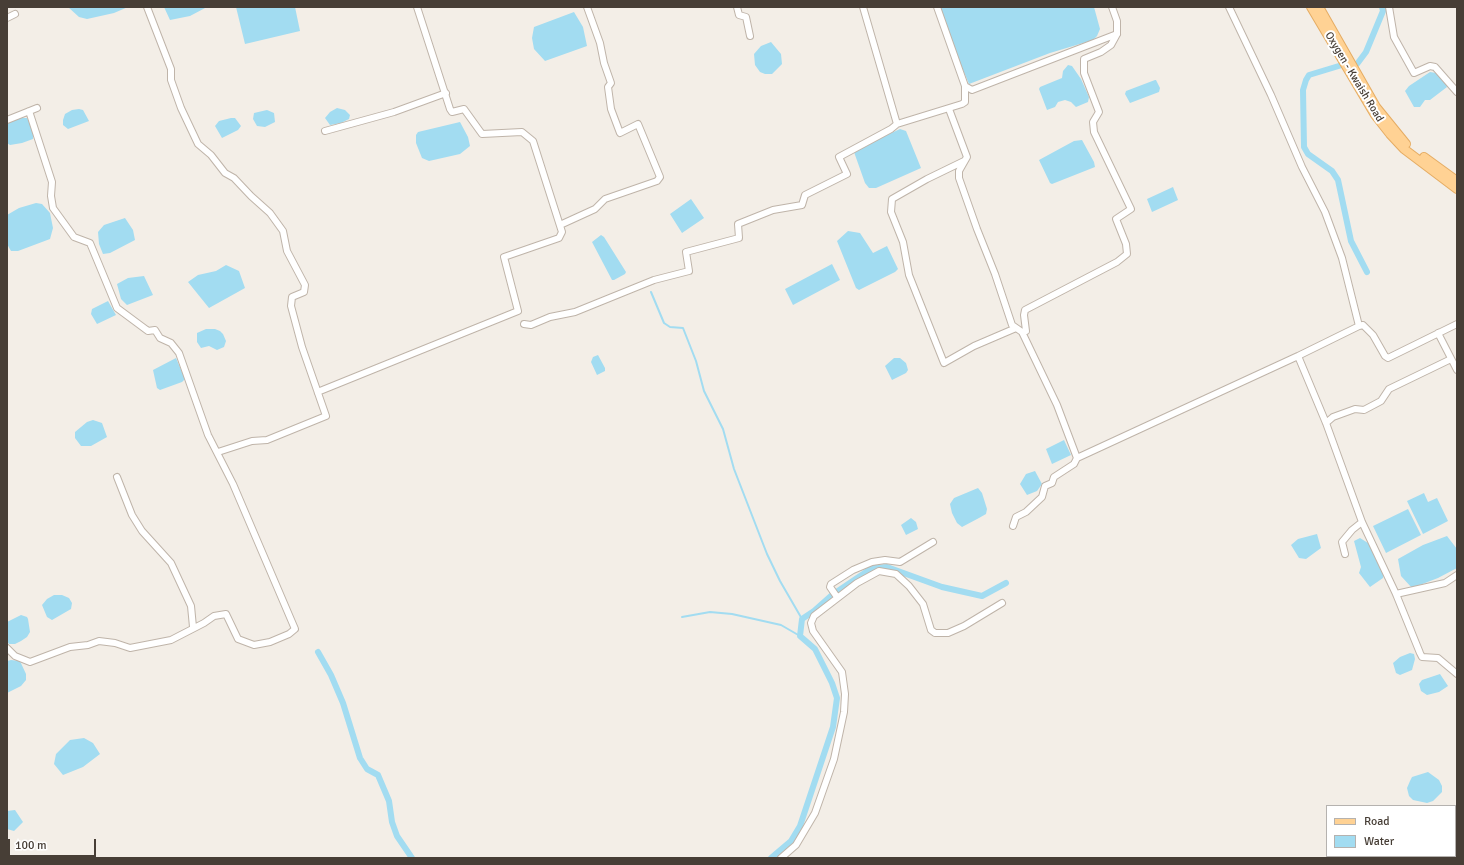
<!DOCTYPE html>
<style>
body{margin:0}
#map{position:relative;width:1464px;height:865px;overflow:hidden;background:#f3eee7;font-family:Signika,sans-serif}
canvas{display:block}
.frame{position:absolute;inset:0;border:8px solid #473e36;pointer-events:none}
.legend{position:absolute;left:1326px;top:805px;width:130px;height:52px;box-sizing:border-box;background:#fff;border:1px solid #b5b2af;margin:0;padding:5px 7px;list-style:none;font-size:12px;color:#473e36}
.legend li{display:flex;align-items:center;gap:8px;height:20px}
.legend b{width:20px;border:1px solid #b5b2af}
.scale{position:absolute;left:8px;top:839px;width:88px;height:18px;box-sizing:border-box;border:2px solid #473e36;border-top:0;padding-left:5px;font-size:12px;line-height:14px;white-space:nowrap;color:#473e36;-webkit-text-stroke:3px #fff;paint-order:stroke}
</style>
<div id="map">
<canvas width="1464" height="865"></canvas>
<div class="frame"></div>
<ul class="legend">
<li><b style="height:5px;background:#ffd294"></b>Road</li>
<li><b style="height:11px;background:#a2dcf1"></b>Water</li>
</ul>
<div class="scale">100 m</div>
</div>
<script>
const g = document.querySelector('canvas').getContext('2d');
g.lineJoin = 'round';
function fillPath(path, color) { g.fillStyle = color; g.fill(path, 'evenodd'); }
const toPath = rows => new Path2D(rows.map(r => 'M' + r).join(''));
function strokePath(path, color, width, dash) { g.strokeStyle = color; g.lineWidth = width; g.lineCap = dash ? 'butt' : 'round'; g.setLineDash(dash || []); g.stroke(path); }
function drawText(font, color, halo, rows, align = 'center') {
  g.font = font + ' Signika,sans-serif'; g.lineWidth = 4; g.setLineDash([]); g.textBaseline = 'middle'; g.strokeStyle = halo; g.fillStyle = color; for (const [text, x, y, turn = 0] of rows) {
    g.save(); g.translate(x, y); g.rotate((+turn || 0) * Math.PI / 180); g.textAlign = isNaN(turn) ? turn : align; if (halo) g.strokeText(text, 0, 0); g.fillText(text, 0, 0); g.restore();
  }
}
const water = toPath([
 [68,7,128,7,114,13,87,19,79,17],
 [164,7,207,7,190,16,170,20],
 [236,7,295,7,300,31,245,44],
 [940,7,1094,7,1100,29,1097,36,1093,40,1050,53,969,84,953,46],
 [574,12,583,27,587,46,545,61,534,49,532,38,534,27],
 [771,42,781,54,782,64,772,74,765,74,760,72,755,65,754,54,761,46],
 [1068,65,1072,66,1081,79,1089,97,1088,102,1076,107,1071,102,1065,100,1058,102,1055,107,1047,110,1039,89,1040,87,1062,78,1063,71],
 [1430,72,1436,73,1445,81,1447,87,1430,100,1425,100,1420,107,1414,107,1405,91,1409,86],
 [1155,80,1156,80,1160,88,1159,92,1130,103,1125,94,1126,91],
 [337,108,345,110,350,115,349,119,341,123,330,125,325,118,330,112],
 [79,109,83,110,89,121,68,129,63,125,63,120,65,114,72,110],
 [267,110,274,113,275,122,265,127,257,126,253,119,254,113],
 [19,118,27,118,33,129,33,139,22,143,10,145,7,143,7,124],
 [231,118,235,118,241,126,238,130,222,138,215,126,219,121],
 [460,122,468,137,470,146,460,154,429,161,422,158,416,143,416,135,418,132],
 [900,129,906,131,921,168,876,188,869,188,865,183,854,152,855,150],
 [1082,140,1094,162,1095,167,1052,184,1050,183,1039,160,1074,141],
 [1173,187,1178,200,1152,212,1147,199],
 [691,199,704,218,682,233,670,214],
 [36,203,42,204,50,213,53,228,50,239,18,251,11,251,7,244,7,215,19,208],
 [125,218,133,230,135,240,110,253,103,254,99,244,98,232,104,225],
 [848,231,860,233,873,253,887,246,898,269,895,272,859,290,856,288,837,241],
 [601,235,604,237,626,272,625,274,614,280,612,280,592,242],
 [832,264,840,280,793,305,785,289],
 [226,265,239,271,245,288,209,308,188,282,198,275,216,271],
 [144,276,153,295,127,305,121,299,117,284,128,278],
 [108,301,116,315,97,324,91,314,92,309],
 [215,329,220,331,223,334,226,341,224,347,217,350,209,346,201,348,197,342,197,333,206,329],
 [598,355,605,368,605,371,597,375,591,362,593,357],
 [176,358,185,379,182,382,160,390,157,388,153,370],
 [894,358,900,358,906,363,908,370,906,373,892,380,885,366],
 [93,420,102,423,107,437,91,446,81,446,75,438,75,432,87,422],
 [1064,440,1071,455,1052,464,1046,449],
 [1035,471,1042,484,1037,491,1027,495,1020,484,1026,474],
 [978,488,982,493,987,509,986,514,979,518,962,527,957,523,952,513,950,504,954,498],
 [1424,493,1428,502,1437,498,1448,521,1423,534,1407,501],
 [1408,509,1421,535,1386,553,1373,526],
 [911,518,916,522,918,529,906,535,901,525],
 [1317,534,1321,548,1306,559,1299,558,1291,545,1298,539],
 [1447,536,1457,549,1457,568,1438,578,1412,588,1401,576,1398,559,1423,545],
 [1360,538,1368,543,1384,573,1383,578,1370,587,1359,573,1361,567,1354,541],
 [54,595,62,595,69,598,72,603,71,609,52,620,47,617,42,605,47,599],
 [21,615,27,617,28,619,30,632,27,637,21,641,15,644,9,644,7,641,7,622],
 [1410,653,1414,654,1415,659,1412,670,1400,675,1396,673,1393,663,1400,657],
 [11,660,20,661,26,674,26,680,21,686,7,693,7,661],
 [1440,674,1448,686,1439,692,1427,695,1421,691,1419,684,1422,680],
 [84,738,93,743,100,754,83,767,63,775,54,764,56,754,70,740],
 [1428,772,1439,780,1442,786,1442,792,1433,801,1427,803,1413,800,1409,796,1407,788,1410,781,1412,777],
 [15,810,23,822,14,831,7,829,7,811]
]);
const stream = toPath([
 [651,292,664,323,670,327,683,328,696,361,704,391,723,429,734,469,767,554,780,581,802,619],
 [682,617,710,612,732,614,781,625,800,636]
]);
const canal = toPath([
 [1357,64,1366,52,1383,11,1382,7],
 [1342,65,1309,75,1306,80,1303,90,1304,147,1308,154,1332,171,1338,180,1351,241,1367,272],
 [318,652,331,675,343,703,360,758,367,769,378,775,389,801,392,822,397,836,412,858],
 [771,858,791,841,800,826,833,727,837,698,832,683,815,649,800,636,802,619,814,611,832,595,872,568,887,567,942,587,982,596,1006,583]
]);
const minor = toPath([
 [147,7,171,69,171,80,181,108,198,144,211,155,225,173,234,178,251,196,270,213,283,231,287,251,305,285,304,292,292,297,291,306,302,347,326,416,267,440,252,441,218,452],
 [737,7,739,15,746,17,750,36],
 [863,7,897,124,962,104,965,102,965,86],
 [937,7,965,86,972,90,1117,34],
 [1389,7,1394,37,1414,73,1430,66,1435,67,1457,92],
 [7,18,15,14],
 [949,109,967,157,959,171,959,178,977,229,995,274,1012,325,1022,332,1057,405,1077,458,1074,464,1054,477,1052,483,1045,486,1042,497,1026,512,1016,517,1013,526],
 [7,120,37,108],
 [325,131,394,112,446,93],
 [964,161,927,179,892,199,891,212,903,242,909,275,944,363,974,346,1016,328],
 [560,225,595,209,605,199,657,181,660,177,638,124,620,133,611,109,608,87,611,83,604,63,600,43,587,7],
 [524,324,531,325,550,317,575,312,654,280,689,271,686,252,739,238,738,224,773,210,802,205,805,195,847,174,839,157,891,129,897,124],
 [1359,326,1363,325,1373,335,1385,356,1388,358,1457,324],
 [1022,332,1026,331,1024,315,1025,310,1117,262,1127,254,1126,244,1116,219,1131,209,1094,132,1093,122,1099,112,1084,73,1084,59,1101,52,1111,45,1117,34,1117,21,1112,7],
 [1438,333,1457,370],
 [1298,356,1326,423,1362,522,1396,594,1420,653,1422,657,1438,658,1457,674],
 [318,393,320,391,518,311,504,257,559,238,562,232,533,141,522,132,482,134,464,109,452,112,450,109,417,7],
 [1326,423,1333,417,1355,409,1364,410,1381,401,1389,389,1451,359],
 [1077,458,1298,356,1359,326,1342,258,1325,212,1302,167,1271,95,1229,7],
 [117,477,132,515,142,531,171,563,191,606,193,627],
 [1345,554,1342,542,1352,530,1362,522],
 [1396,594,1445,583,1457,575],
 [837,597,830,587,831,584,853,570,872,562,885,560,900,562,933,542],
 [7,648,15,656,30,662,70,647,88,645,99,641,115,643,130,648,171,640,204,623,214,616,226,614,238,639,254,645,270,642,289,634,295,629,233,484,208,435,179,353,171,343,160,338,155,330,148,331,117,308,90,243,74,237,53,208,51,196,52,182,29,111],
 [1437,856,1440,858],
 [781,858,796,845,815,813,834,759,844,712,845,694,842,672,813,631,811,623,814,616,857,583,879,571,896,574,909,586,923,604,931,630,935,633,948,633,964,626,1002,603]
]);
const major = toPath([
 [1311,7,1375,115,1390,134,1404,149,1457,189],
 [1319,7,1376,107,1406,144],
 [1424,157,1457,181]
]);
const streetNames = [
 ["Oxygen - Kwaish Road",1354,77,59]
];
fillPath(water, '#a2dcf1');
strokePath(stream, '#a2dcf1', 2);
strokePath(canal, '#a2dcf1', 6);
strokePath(minor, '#bfb4a9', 8);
strokePath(major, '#e5ac63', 10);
strokePath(minor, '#fff', 6);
strokePath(major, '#ffd294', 8);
drawText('11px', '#473e36', '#fff', streetNames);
</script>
